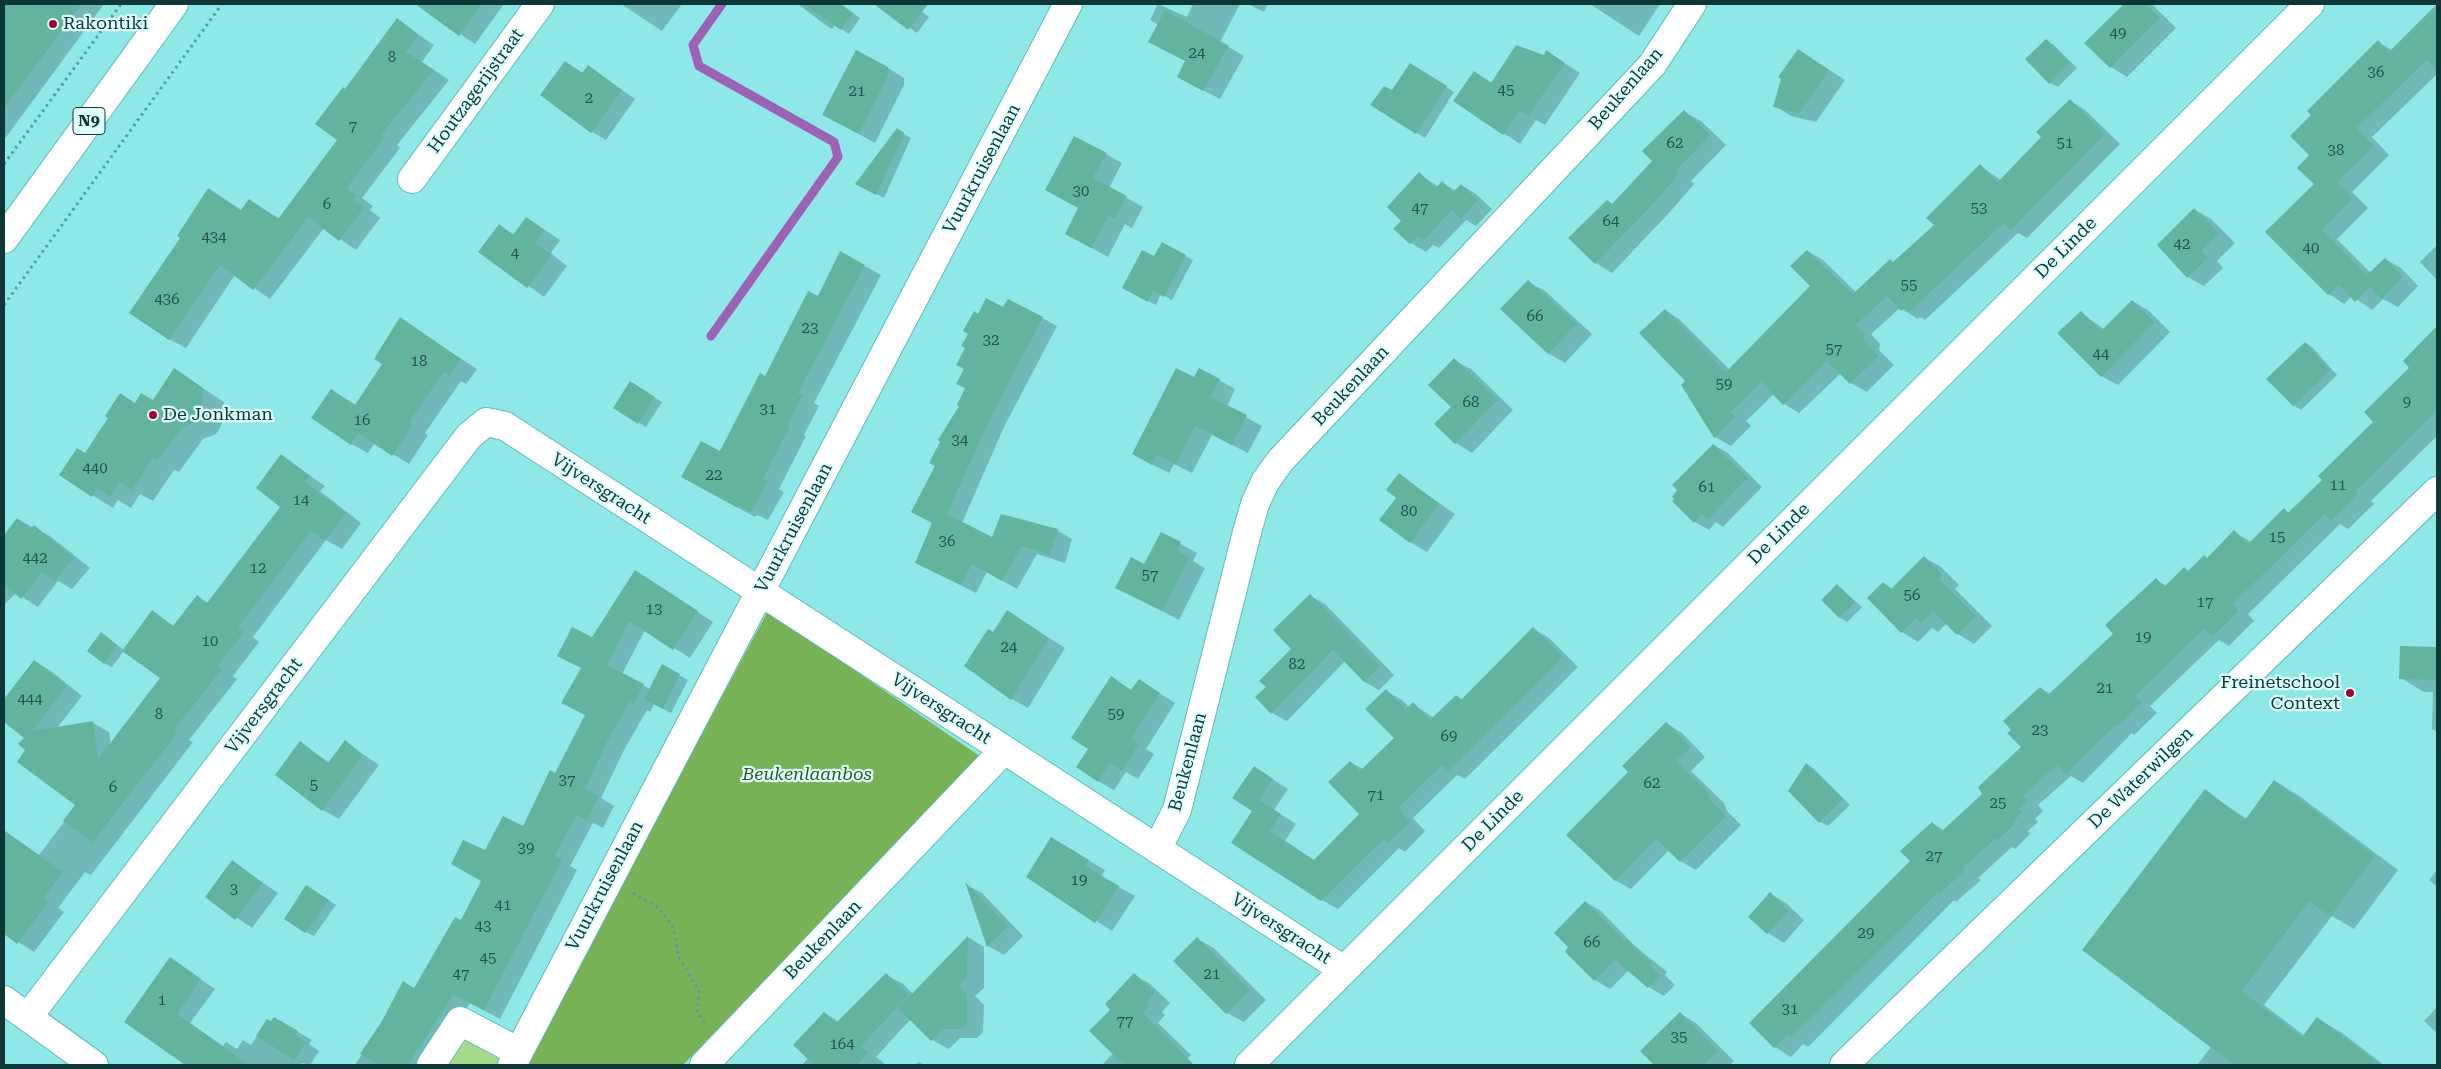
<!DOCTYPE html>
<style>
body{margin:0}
#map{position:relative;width:2441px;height:1069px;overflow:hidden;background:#8ee8e8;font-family:"Roboto Serif",serif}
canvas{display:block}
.frame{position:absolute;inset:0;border:5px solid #103737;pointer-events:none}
</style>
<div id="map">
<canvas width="2441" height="1069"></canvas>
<div class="frame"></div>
</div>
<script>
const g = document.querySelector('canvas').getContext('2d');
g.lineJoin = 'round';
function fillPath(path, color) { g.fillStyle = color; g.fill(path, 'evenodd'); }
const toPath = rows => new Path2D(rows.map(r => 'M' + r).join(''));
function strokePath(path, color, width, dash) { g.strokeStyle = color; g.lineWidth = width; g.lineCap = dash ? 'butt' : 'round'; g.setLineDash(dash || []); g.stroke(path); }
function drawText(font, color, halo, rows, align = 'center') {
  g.font = font + ' "Roboto Serif",serif'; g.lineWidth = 4.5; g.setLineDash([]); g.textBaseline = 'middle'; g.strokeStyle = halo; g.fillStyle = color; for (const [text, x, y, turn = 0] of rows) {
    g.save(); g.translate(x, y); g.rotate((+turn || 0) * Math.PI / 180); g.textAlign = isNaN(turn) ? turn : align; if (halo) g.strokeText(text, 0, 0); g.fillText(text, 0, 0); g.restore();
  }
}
const green = toPath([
 [468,1038,500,1055,502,1065,445,1065,460,1042]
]);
const forest = toPath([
 [768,611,981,757,683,1065,524,1065]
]);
const shadow = toPath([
 [4,4,104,4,4,140],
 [431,4,504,4,475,44,426,11],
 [621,4,682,4,662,31],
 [798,4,840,4,860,18,849,34,835,25,832,29,824,24],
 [883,4,912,4,929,17,917,33,880,7],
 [1158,4,1187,17,1193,4,1240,4,1220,42,1244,56,1220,99,1195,86,1187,62,1159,25,1150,20],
 [1248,4,1268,4,1264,12],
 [1590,4,1660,4,1639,36],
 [2125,4,2152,4,2176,28,2127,77,2111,67,2086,43],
 [2437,5,2437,74,2372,137,2389,155,2352,192,2368,208,2337,239,2371,273,2385,259,2401,268,2418,286,2398,307,2383,299,2372,310,2352,296,2344,304,2329,294,2267,232,2316,184,2311,155,2378,42,2392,50],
 [397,20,434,45,422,62,449,80,397,145,400,148,362,198,373,206,370,210,380,218,356,250,324,228,270,299,235,275,186,348,169,339,249,200,280,219,338,140,346,90],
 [2047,40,2054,45,2077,68,2058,87,2050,83],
 [1798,50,1845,80,1816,122,1791,116,1775,106],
 [1547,52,1580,73,1545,125,1536,120,1520,144,1455,101,1474,72,1492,83,1544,56],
 [565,62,583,73,588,67,635,99,606,140,592,132],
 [888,68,904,78,904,85,875,143,824,115],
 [1419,69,1454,92,1425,138,1372,105,1392,92],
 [2070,101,2085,110,2120,144,2027,238,2018,233,1925,320,1920,317,1918,319,1900,308,1871,334,1880,344,1879,350,1894,365,1867,392,1851,383,1841,373,1799,413,1784,404,1774,394,1746,421,1751,426,1731,446,1715,437,1682,385,1687,381,1665,310,1680,320,1730,370,1812,286,1807,251,1823,260,1857,293,1894,263,1936,225,1980,166,2001,180,2043,137],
 [1684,112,1701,121,1726,145,1691,181,1694,184,1670,212,1612,273,1596,263,1570,238,1613,205,1654,161],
 [897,130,911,138,884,198,857,184],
 [1106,154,1122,163,1109,188,1143,207,1132,228,1125,224,1108,257,1082,243,1080,208,1063,199],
 [1419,174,1439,187,1442,183,1456,191,1461,185,1476,194,1492,209,1476,226,1466,220,1439,248,1433,245,1426,252,1411,243,1395,229,1403,221],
 [2195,210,2211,219,2235,243,2217,261,2223,268,2204,286,2188,277],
 [527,218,560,240,551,253,567,266,544,297,480,251,499,226,515,235],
 [1162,244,1193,260,1172,300,1161,294,1156,305,1131,292],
 [2437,245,2437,280,2420,262],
 [865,266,881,275,814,403,819,406,804,435,806,436,779,489,784,492,768,520,757,515,755,517,698,486,765,377,818,298],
 [1528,282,1545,291,1592,334,1565,363,1548,353],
 [2133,301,2149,311,2170,332,2118,385,2101,376,2081,313,2104,329],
 [1004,308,1042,318,1057,326,1004,427,962,523,992,539,1057,530,1072,539,1065,563,1037,554,1017,589,987,572,976,593,932,571,937,466,966,388,966,348,979,315],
 [400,319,477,369,466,384,461,381,425,433,428,435,409,464,375,443,368,453,351,444,332,391,356,405,384,364],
 [2437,328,2437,436,2371,501,2374,504,2348,529,2340,524,2248,614,2254,621,2229,646,2219,640,2150,706,2157,713,2134,735,2132,733,2083,783,2071,776,2038,805,2043,811,2035,819,2038,822,2028,831,2030,834,2015,849,2012,847,1978,878,1981,880,1956,902,1954,900,1808,1047,1803,1044,1791,1057,1775,1047,1751,1023,1912,861,1932,823,1945,831,1983,794,2022,747,2040,688,2051,694,2115,634,2156,580,2167,586,2185,569,2189,571,2208,559,2234,532,2251,542,2284,510,2289,513,2323,480,2375,422,2411,368,2405,361],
 [2306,343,2313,348,2337,375,2301,410,2293,405],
 [1454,360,1471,369,1513,410,1472,453,1456,443,1436,424,1453,406],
 [175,370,224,402,221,426,216,434,203,439,179,472,174,470,153,501,140,494,131,508,118,500,113,508,92,495,85,455,110,418,121,395,136,404,153,402],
 [1195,379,1219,380,1235,389,1227,407,1262,426,1248,453,1212,435,1192,473,1174,464,1169,473,1149,463],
 [630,383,662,402,646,427,615,408],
 [1714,445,1728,453,1762,487,1723,527,1716,522,1709,530,1695,522],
 [282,456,325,486,320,491,361,523,342,549,326,540,253,637,259,642,233,676,237,679,189,740,193,742,91,875,85,872,58,908,64,912,34,952,4,933,4,830,39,855,77,805,27,750,26,737,4,720,4,701,35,661,51,671,82,696,57,728,93,723,109,732,111,745,161,678,124,651,112,667,104,663,109,639,124,650,152,612,174,626,197,597,209,604,282,507],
 [1399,475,1455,514,1427,552,1410,542],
 [17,519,50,536,90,568,72,589,58,581,38,607,16,593,4,605,4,537],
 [1162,534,1197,553,1193,561,1205,568,1179,620,1116,587,1144,566],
 [1925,558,1941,567,1959,585,1955,589,1992,626,1974,644,1958,634,1947,623,1938,632,1932,628,1918,642,1902,632,1869,598,1883,583,1893,589],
 [651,581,713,622,690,658,645,630,622,674,650,689,662,666,688,680,671,713,654,704,650,712,647,710,624,750,601,798,614,806,603,828,593,823,570,866,577,870,500,1019,470,1003,430,1065,355,1065,383,1022,415,990,461,922,483,881,485,852,523,828,556,775,586,715,583,668,592,638],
 [1837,585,1862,607,1847,622,1839,617],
 [1310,596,1325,604,1394,675,1379,690,1365,682,1345,661,1287,721,1272,713,1268,687,1293,649],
 [1008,612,1065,648,1028,708,1012,699,994,634],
 [1534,629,1549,638,1578,667,1465,779,1457,775,1413,818,1425,831,1405,852,1399,848,1338,909,1322,900,1253,810,1254,768,1288,789,1274,810,1296,824,1285,841,1315,861,1361,814,1350,762,1363,769,1395,738,1386,691,1402,700,1409,707,1413,704,1434,718,1457,696,1463,700],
 [2401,647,2437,648,2437,732,2432,729,2433,692,2424,692,2401,678],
 [1111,678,1132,691,1139,680,1175,703,1146,749,1154,754,1138,779,1126,772,1114,790,1098,781,1090,749],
 [1666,723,1682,733,1705,757,1691,771,1724,803,1727,811,1741,825,1696,870,1680,861,1669,850,1631,889,1615,880,1630,772],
 [345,742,379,765,339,819,323,810,300,743,330,763],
 [1807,764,1814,769,1850,805,1828,826,1820,822,1790,791],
 [2275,781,2298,795,2398,870,2354,929,2332,916,2264,1005,2305,1036,2318,1019,2341,1032,2384,1065,2197,1065,2211,1047,2205,791,2247,819],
 [1052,839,1105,870,1101,877,1135,896,1112,931,1028,876],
 [232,862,278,893,252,928,206,897],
 [2437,870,2437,887,2429,880],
 [967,885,982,893,1023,936,1004,955,988,946],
 [314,891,336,905,314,936,306,932],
 [1771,894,1786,903,1804,920,1784,943,1768,933,1750,917],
 [1585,902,1601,911,1634,945,1667,972,1665,975,1675,985,1664,996,1649,987,1629,970,1610,989,1595,980],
 [968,937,984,947,984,988,975,996,984,1005,983,1032,977,1038,960,1038,949,1049,932,1040,911,1019,876,1057,884,1063,882,1065,802,1065,808,1058,825,1013,839,1022,886,975,903,984,913,994],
 [1197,939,1214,948,1266,1000,1244,1022,1227,1013],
 [170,959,215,989,190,1023,223,1046,226,1042,237,1049,243,1040,251,1045,267,1021,272,1023,274,1018,312,1040,309,1044,319,1051,310,1065,302,1063,300,1065,187,1065,125,1021],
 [1134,975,1150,984,1170,1003,1162,1012,1165,1015,1158,1023,1191,1055,1181,1065,1102,1065,1113,1053,1112,1010],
 [2437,1007,2437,1033,2424,1021],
 [1680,1014,1696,1023,1734,1061,1730,1065,1656,1065,1642,1051],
 [918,1062,925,1065,915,1065]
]);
const stream = toPath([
 [711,336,838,157,834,142,699,66,693,45,722,4]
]);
const building = toPath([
 [4,4,81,4,4,109],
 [415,4,482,4,459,36],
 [803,4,841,4,853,13,841,30],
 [874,4,928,4,908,30],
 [2124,4,2146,4,2160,18,2110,68,2084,43],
 [2437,4,2437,70,2427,60,2357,128,2374,146,2337,182,2353,198,2322,230,2367,275,2385,258,2403,277,2381,299,2370,287,2355,302,2339,285,2328,295,2265,232,2314,184,2297,168,2309,155,2290,136,2311,115,2307,111,2378,40,2389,52],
 [1165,10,1229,46,1203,91,1177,77,1185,61,1148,42],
 [397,18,419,35,406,52,434,70,381,135,385,137,347,188,357,196,354,200,364,208,339,241,308,217,253,290,220,265,169,340,129,313,180,238,177,236,208,188,241,210,249,199,278,219,337,140,315,124,343,87,345,89],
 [2046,39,2070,63,2049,84,2025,59],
 [1516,45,1544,55,1546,50,1565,63,1528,116,1520,111,1503,135,1453,101,1474,71,1491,83],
 [1798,49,1829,70,1799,114,1773,107,1781,79,1778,77],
 [856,50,888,67,888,76,859,134,822,115],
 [565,61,582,73,588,65,622,90,591,133,540,95],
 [1410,63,1447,86,1416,134,1370,105,1384,86,1392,90],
 [2070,99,2105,134,2011,230,2004,223,1909,312,1905,308,1901,311,1887,296,1856,325,1865,334,1863,340,1879,356,1850,384,1827,361,1783,405,1761,382,1731,412,1736,417,1714,438,1681,385,1685,381,1639,333,1665,309,1726,372,1810,286,1790,266,1807,250,1853,294,1890,259,1893,262,1934,225,1926,218,1980,164,1998,182,2041,137,2036,132],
 [1684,110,1710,135,1676,171,1679,174,1654,203,1595,264,1568,238,1607,200,1612,204,1652,161,1642,151],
 [897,128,904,133,903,137,876,195,855,184],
 [1074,136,1107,153,1093,178,1127,196,1115,219,1108,216,1091,248,1065,234,1078,208,1045,190],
 [1419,172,1436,188,1442,181,1453,192,1461,184,1478,200,1461,219,1452,210,1423,241,1418,236,1410,244,1393,229,1401,221,1387,207],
 [2194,208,2219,233,2201,251,2208,258,2187,278,2157,245],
 [526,217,545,230,535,243,552,255,527,288,478,252,499,224,513,235],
 [1162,242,1186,255,1164,297,1153,291,1148,302,1122,288,1142,250,1154,256],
 [840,251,865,265,798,393,803,395,788,425,790,426,763,479,768,481,751,512,740,506,738,508,681,477,701,441,720,451,760,373,765,376,808,291,818,296],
 [1528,280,1577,324,1548,354,1500,309],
 [986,298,1003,307,1008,299,1043,317,990,419,947,514,992,537,1001,514,1058,529,1050,555,1022,546,1002,581,972,564,961,585,915,563,932,523,911,512,935,466,929,463,940,442,938,440,959,406,957,405,965,388,956,384,964,369,956,365,965,348,961,346,968,334,963,331,974,311,978,314],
 [2132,300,2155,322,2101,377,2057,333,2081,311,2101,331],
 [400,317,461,359,449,376,444,372,409,422,413,425,392,456,358,433,351,445,311,418,331,389,355,405,382,364,374,359],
 [2437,326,2437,410,2355,492,2358,494,2331,521,2325,514,2233,604,2239,611,2212,637,2204,629,2135,696,2142,703,2117,726,2116,725,2066,774,2057,765,2023,796,2028,801,2019,809,2022,812,2013,822,2015,824,1998,840,1996,838,1963,868,1965,870,1940,894,1938,892,1791,1038,1787,1035,1774,1048,1749,1023,1910,861,1900,851,1932,822,1941,832,1982,794,1978,787,2021,747,2007,733,2011,730,2003,721,2040,687,2048,695,2113,634,2105,625,2156,578,2164,587,2184,567,2188,571,2204,555,2207,558,2234,530,2248,544,2284,508,2288,513,2322,480,2318,476,2373,422,2364,412,2409,368,2403,361],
 [2305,342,2330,370,2293,406,2266,379],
 [1454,358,1498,400,1455,444,1434,424,1451,407,1428,385],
 [174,368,203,388,201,413,195,422,182,428,157,461,153,458,132,490,119,482,110,497,97,488,92,497,59,475,77,448,85,453,108,418,105,416,120,393,135,403,141,393,153,400],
 [1176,368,1194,377,1199,368,1220,379,1211,397,1247,415,1232,445,1195,426,1176,465,1157,455,1152,465,1132,454],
 [630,381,655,397,638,424,613,408],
 [1713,444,1748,478,1708,519,1702,514,1694,523,1672,501,1674,499,1672,497,1677,490,1672,485],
 [281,454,310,476,305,482,346,513,325,541,311,531,238,627,244,632,218,666,222,669,174,730,178,732,93,842,63,821,75,805,17,762,25,750,18,744,24,738,4,722,4,699,34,660,67,686,32,731,93,721,98,759,160,678,122,651,152,610,173,626,197,595,207,603,280,507,256,488],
 [1399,473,1439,504,1410,543,1379,520,1396,498,1386,490],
 [17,518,31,529,34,525,74,558,55,581,42,572,21,599,4,585,4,535],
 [1161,532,1181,542,1177,551,1190,557,1162,611,1115,588,1131,557,1144,564],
 [1924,556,1943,575,1939,579,1976,616,1957,635,1933,611,1921,623,1916,618,1901,633,1867,598,1883,582,1891,589],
 [635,570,698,611,673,650,629,621,607,665,644,684,634,704,630,702,608,740,585,789,599,796,587,820,576,815,555,856,562,860,484,1010,453,995,408,1065,378,1065,360,1054,382,1021,403,981,414,988,455,917,461,920,481,881,451,864,463,840,485,850,503,816,523,826,550,770,555,773,585,715,561,703,581,668,557,656,572,627,592,637],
 [1837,584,1855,602,1839,618,1821,600],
 [1310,594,1380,666,1364,682,1333,650,1271,714,1255,697,1266,687,1259,681,1291,649,1273,630],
 [1007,610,1049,638,1011,700,964,666,988,629,993,632],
 [1533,627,1563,657,1448,771,1442,765,1398,808,1410,822,1388,843,1384,839,1321,901,1231,843,1252,811,1232,798,1254,766,1273,779,1259,800,1281,814,1270,831,1314,860,1359,814,1328,782,1350,761,1360,771,1394,738,1365,709,1386,689,1406,709,1413,702,1430,720,1456,695,1461,700],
 [101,632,117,645,104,664,87,651],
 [2400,646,2437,647,2437,680,2399,679],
 [662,664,680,674,663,709,644,699],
 [1111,676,1131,690,1139,679,1160,693,1131,739,1139,744,1122,771,1110,763,1098,782,1076,767,1088,749,1071,738],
 [1666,722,1691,747,1676,761,1709,793,1711,801,1726,816,1680,862,1656,839,1615,881,1566,835,1628,772,1622,766],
 [345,740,363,755,322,811,275,775,300,741,328,763],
 [1806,763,1843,799,1819,823,1788,791],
 [2274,780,2375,856,2330,917,2309,901,2242,991,2302,1037,2317,1017,2381,1065,2234,1065,2082,950,2205,789,2245,820],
 [4,831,63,872,43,898,48,902,17,944,4,934],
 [1051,837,1089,860,1085,866,1119,886,1095,923,1026,877],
 [232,860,263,883,235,920,205,897],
 [965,882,1008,926,987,947],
 [306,885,329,900,305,933,284,919],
 [1770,892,1789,911,1767,934,1748,917],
 [1585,901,1625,941,1627,939,1652,963,1650,966,1660,976,1648,988,1615,960,1594,981,1565,952,1568,947,1554,933],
 [968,936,967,978,959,986,967,994,967,1023,960,1029,943,1029,931,1041,898,1008],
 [1197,937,1250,990,1226,1014,1173,961],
 [170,957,201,979,177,1014,249,1065,185,1065,124,1022],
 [886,973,909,995,861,1046,868,1053,857,1065,814,1065,793,1045,824,1012,836,1023],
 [1134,973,1155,993,1147,1002,1150,1005,1143,1013,1194,1065,1124,1065,1089,1031,1110,1010,1105,1004],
 [1680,1012,1718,1051,1704,1065,1654,1065,1640,1051],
 [274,1017,298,1031,296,1035,306,1042,294,1060,256,1036,267,1019,271,1021]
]);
const path = toPath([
 [4,164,121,4],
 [4,305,222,4],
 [633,893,658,907,674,929,678,956,699,991,697,1013,705,1023]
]);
const minor = toPath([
 [412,179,540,4],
 [1157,849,1177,810,1247,532,1255,504,1265,482,1280,461,1652,65,1692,4],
 [4,1000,94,1065],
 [28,1017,469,436,486,422,505,426,1344,970],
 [431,1065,460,1021,519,1052],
 [512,1065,1068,4],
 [704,1065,1004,750],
 [1249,1065,2310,4],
 [1844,1065,2437,491]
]);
const major = toPath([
 [4,239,174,4]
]);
const markers = [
 [53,24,5,"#a20334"],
 [153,415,5,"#a20334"],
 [2350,693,5,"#a20334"]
];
const numberNames = [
 ["49",2118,34],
 ["24",1197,54],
 ["8",392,58],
 ["36",2376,73],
 ["45",1506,91],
 ["21",857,92],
 ["2",589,99],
 ["7",353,127],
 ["62",1675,144],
 ["51",2065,144],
 ["38",2336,151],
 ["30",1081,192],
 ["6",327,205],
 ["47",1420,209],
 ["53",1979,209],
 ["64",1611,222],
 ["434",214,238],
 ["42",2182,245],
 ["40",2311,249],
 ["4",515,254],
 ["55",1909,286],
 ["436",167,300],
 ["66",1535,317],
 ["23",810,329],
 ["32",991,341],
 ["57",1834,350],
 ["44",2101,355],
 ["18",419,362],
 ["59",1724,385],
 ["68",1471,403],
 ["9",2407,403],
 ["31",768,410],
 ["16",362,421],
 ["34",960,441],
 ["440",95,469],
 ["22",714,476],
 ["11",2338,486],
 ["61",1707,488],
 ["14",301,501],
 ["80",1409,512],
 ["15",2277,538],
 ["36",947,542],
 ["442",35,559],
 ["12",258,569],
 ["57",1150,576],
 ["56",1912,596],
 ["17",2205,603],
 ["13",654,610],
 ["19",2143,638],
 ["10",210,642],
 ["24",1009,648],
 ["82",1297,665],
 ["21",2105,689],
 ["444",30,700],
 ["8",159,715],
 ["59",1116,715],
 ["23",2040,731],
 ["69",1449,737],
 ["37",567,781],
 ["62",1652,784],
 ["5",314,786],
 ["6",113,788],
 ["71",1376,796],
 ["25",1998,804],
 ["39",526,849],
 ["27",1934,857],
 ["19",1079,881],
 ["3",234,890],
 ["41",503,906],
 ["43",483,927],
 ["29",1866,934],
 ["66",1592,943],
 ["45",488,959],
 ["47",461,975],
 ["21",1212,975],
 ["1",162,1001],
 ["31",1790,1010],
 ["77",1125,1022],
 ["35",1679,1038],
 ["164",842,1045]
];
const shields = [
 [89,121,32]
];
const shieldNames = [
 ["N9",89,121]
];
const poiNames = [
 ["Rakontiki",63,24],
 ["De Jonkman",163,415],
 ["Freinetschool",2340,683,"right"],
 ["Context",2340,704,"right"]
];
const streetNames = [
 ["Beukenlaan",1626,89,-49],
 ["Houtzagerijstraat",476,91,-54],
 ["Vuurkruisenlaan",982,169,-62],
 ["De Linde",2066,248,-45],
 ["Beukenlaan",1351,386,-47],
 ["Vijversgracht",601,489,33],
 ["Vuurkruisenlaan",794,528,-62],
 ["De Linde",1779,534,-45],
 ["Vijversgracht",264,706,-53],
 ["Vijversgracht",941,709,33],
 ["Beukenlaan",1188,762,-75],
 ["De Waterwilgen",2141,778,-44],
 ["De Linde",1493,821,-45],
 ["Vuurkruisenlaan",605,886,-62],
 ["Vijversgracht",1281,929,33],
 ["Beukenlaan",823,940,-46]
];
const parkNames = [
 ["Beukenlaanbos",807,775]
];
fillPath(green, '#a4d988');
fillPath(forest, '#78b257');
fillPath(shadow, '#0003');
strokePath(stream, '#9c62b5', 9);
fillPath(building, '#62b49f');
strokePath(minor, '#5fbaba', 30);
strokePath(major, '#5fbaba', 30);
strokePath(path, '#589c9c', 3, [2.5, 4]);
strokePath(minor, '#fff', 28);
strokePath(major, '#fff', 28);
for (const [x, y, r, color] of markers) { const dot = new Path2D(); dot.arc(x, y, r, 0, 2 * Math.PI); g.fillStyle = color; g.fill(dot); strokePath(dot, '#ddfffe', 2); }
drawText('15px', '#245651', null, numberNames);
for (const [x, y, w] of shields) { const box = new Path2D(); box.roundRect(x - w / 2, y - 13.5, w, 27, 4); g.fillStyle = '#ddfffe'; g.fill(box); strokePath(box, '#103737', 1); }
drawText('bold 16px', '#103737', null, shieldNames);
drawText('18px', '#103737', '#ddfffe', poiNames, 'left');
drawText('18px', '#103737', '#ddfffe', streetNames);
drawText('italic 18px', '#33581a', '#ddfffe', parkNames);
</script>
